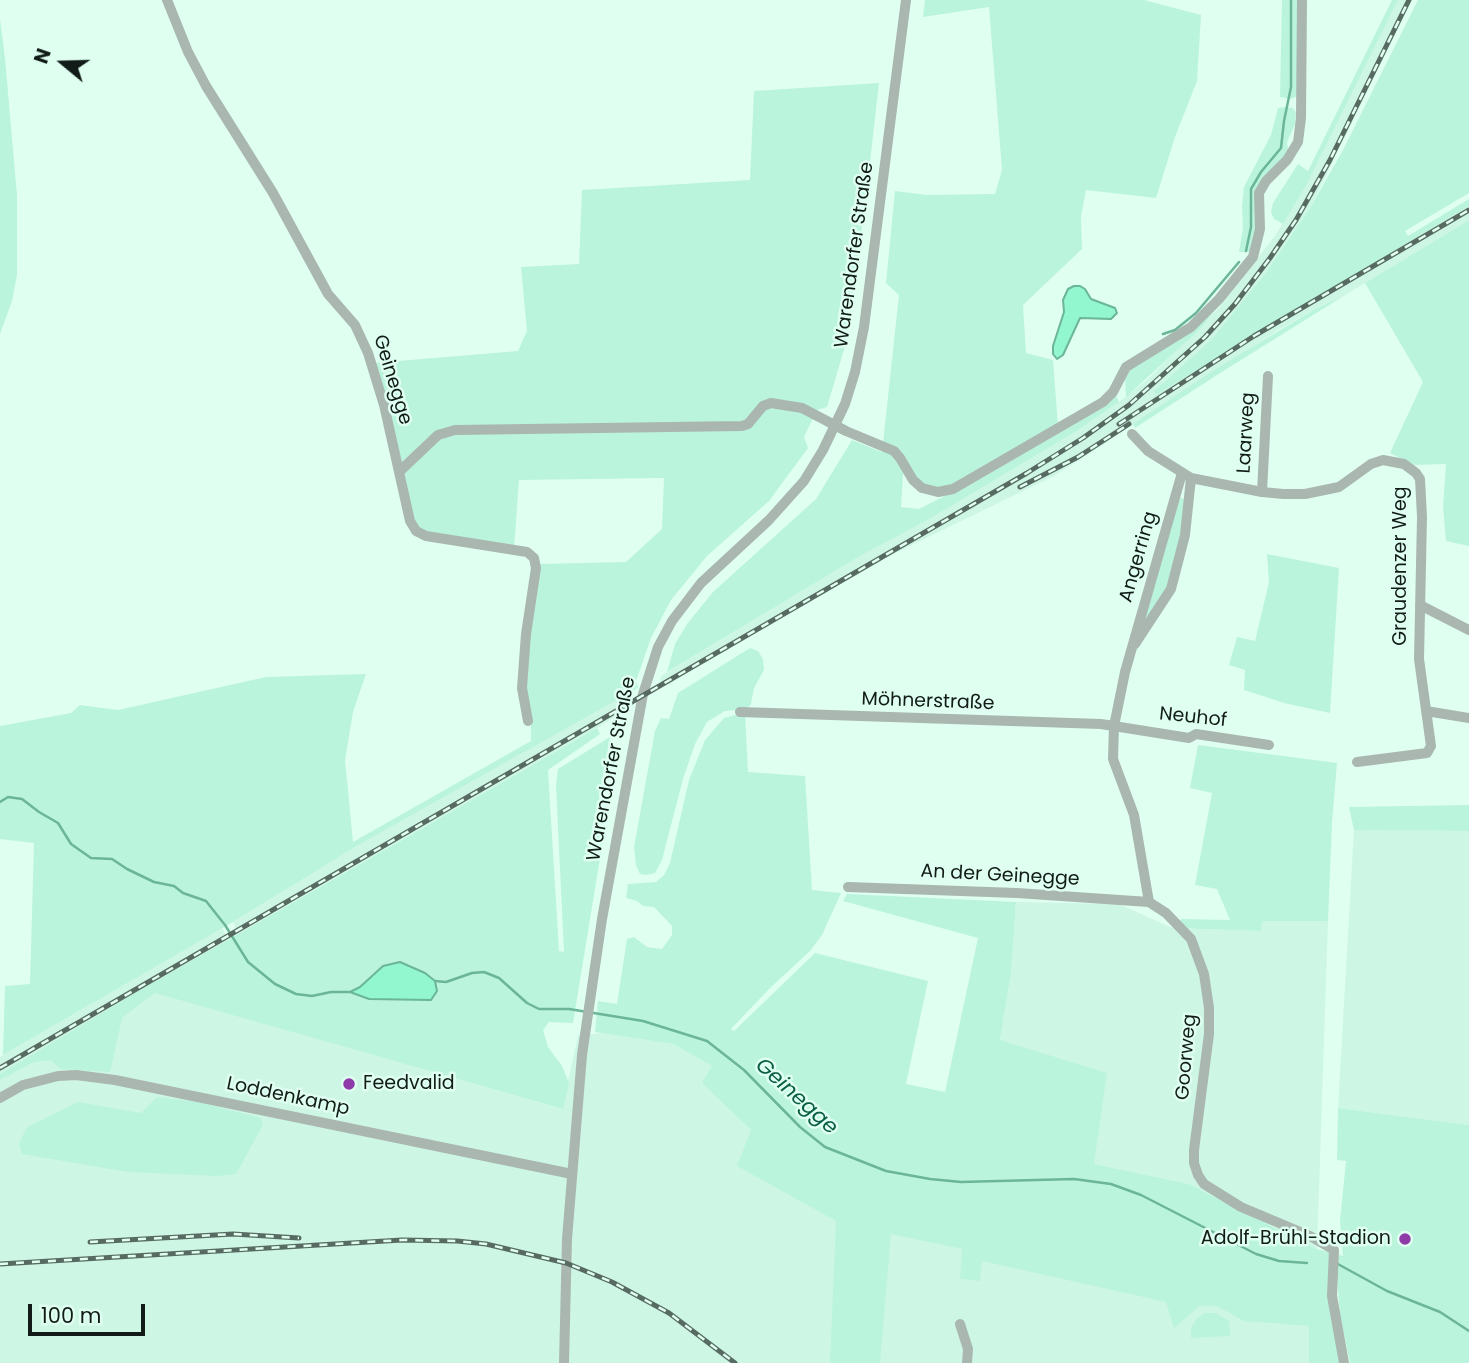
<!DOCTYPE html>
<meta charset="utf-8">
<style>
body{margin:0}
#map{position:relative;width:1469px;height:1363px;overflow:hidden;background:#dffff1;font-family:Poppins,sans-serif}
canvas{display:block}
.north{position:absolute;left:28px;top:28px;width:70px;height:70px;-webkit-text-stroke:5px #dffff1;paint-order:stroke;rotate:289deg;font-size:19px;font-weight:700;line-height:28px;text-align:center;color:#111c18}
.north::after{content:'';display:block;margin:auto;width:24px;height:32px;background:#111c18;clip-path:polygon(50% 0,100% 100%,50% 72%,0 100%)}
.scale{position:absolute;left:28px;top:1304px;width:117px;height:32px;box-sizing:border-box;border:4px solid #111c18;border-top:0;padding-left:9px;font-size:21px;line-height:24px;white-space:nowrap;color:#111c18;-webkit-text-stroke:5px #dffff1;paint-order:stroke}
</style>
<div id="map">
<canvas width="1469" height="1363"></canvas>
<div class="north">N</div>
<div class="scale">100 m</div>
</div>
<script>
const g = document.querySelector('canvas').getContext('2d');
g.lineJoin = 'round';
function fillPath(path, color) { g.fillStyle = color; g.fill(path, 'evenodd'); }
const toPath = rows => new Path2D(rows.map(r => 'M' + r).join(''));
function strokePath(path, color, width, dash) { g.strokeStyle = color; g.lineWidth = width; g.lineCap = dash ? 'butt' : 'round'; g.setLineDash(dash || []); g.stroke(path); }
function drawText(font, color, halo, rows, align = 'center') {
  g.font = font + ' Poppins,sans-serif'; g.lineWidth = 5; g.setLineDash([]); g.textBaseline = 'middle'; g.strokeStyle = halo; g.fillStyle = color; for (const [text, x, y, turn = 0] of rows) {
    g.save(); g.translate(x, y); g.rotate((+turn || 0) * Math.PI / 180); g.textAlign = isNaN(turn) ? turn : align; if (halo) g.strokeText(text, 0, 0); g.fillText(text, 0, 0); g.restore();
  }
}
const built = toPath([
 [1398,0,1412,0,1310,208,1265,274,1211,340,1154,391,1156,394,1469,206,1469,220,1342,297,1317,308,1277,331,1054,476,889,556,659,689,661,676,860,556,926,521,1077,431,1119,402,1148,379,1217,310,1275,236,1308,182],
 [633,691,631,706,597,728,238,933,233,922,355,847,621,696],
 [1354,830,1469,831,1469,1125,1338,1108],
 [1016,902,1119,904,1172,928,1261,931,1262,921,1328,921,1317,1249,1189,1184,1093,1164,1000,1040,1011,973],
 [222,928,228,939,143,989,562,1109,578,1036,602,1033,673,1044,712,1066,703,1083,751,1130,816,1209,836,1221,1309,1326,1309,1363,0,1363,0,1057]
]);
const green = toPath([
 [925,0,1144,0,1201,15,1197,81,1175,137,1156,198,1086,190,1081,216,1082,249,1023,305,1026,353,1053,360,1058,426,953,485,939,488,924,485,913,475,904,458,901,507,919,509,964,486,1116,395,1119,402,1077,431,926,521,860,556,667,672,675,644,687,624,713,592,816,499,852,440,882,452,899,295,886,283,895,191,927,195,995,194,1002,170,989,7,923,17],
 [1282,0,1299,0,1297,96,1291,99,1280,97],
 [1392,0,1398,0,1308,182,1283,224,1274,219,1271,212,1273,203,1298,164,1308,171],
 [1418,0,1469,0,1469,193,1405,231,1408,236,1469,199,1469,206,1156,395,1154,391,1211,340,1265,274,1310,208,1343,150],
 [0,19,5,58,17,195,17,275,12,301,0,334],
 [879,83,866,197,846,343,827,407,817,410,804,437,808,448,769,501,707,556,671,600,651,638,636,681,638,688,355,847,233,922,3,1055,5,986,30,984,34,843,0,839,0,726,71,713,80,705,118,710,266,677,366,674,353,712,345,760,353,842,531,741,531,723,525,687,529,634,539,564,626,562,662,529,664,478,519,480,514,548,425,533,414,524,374,363,518,351,527,331,521,267,579,264,582,190,750,180,754,91],
 [1285,107,1293,108,1296,113,1295,124,1287,142,1288,150,1286,155,1265,176,1252,248,1249,252,1239,252,1243,228,1242,206,1244,187,1271,135,1278,108],
 [1469,220,1469,546,1446,541,1443,508,1446,464,1414,465,1390,453,1423,382,1365,283],
 [1342,297,1217,375,1135,428,1133,424,1214,370,1317,308],
 [1221,303,1199,330,1126,397,1125,377,1131,366],
 [1182,498,1185,500,1184,529,1171,580,1146,626,1141,622,1178,499],
 [1267,554,1339,568,1330,713,1284,703,1244,690,1245,670,1229,665,1237,637,1255,641,1269,582],
 [750,648,758,651,763,659,764,670,754,688,751,704,747,709,725,711,707,722,695,744,683,779,662,860,655,873,646,875,640,874,636,865,634,847,655,731,661,718,669,719,678,693],
 [735,715,745,715,748,772,805,776,812,890,841,893,822,935,810,951,769,989,731,1029,734,1031,815,953,928,981,906,1084,945,1092,978,938,843,901,847,894,1016,902,1011,973,1000,1040,1107,1073,1094,1164,1189,1184,1317,1249,1343,1256,1340,1221,1346,1161,1337,1160,1338,1108,1469,1125,1469,1363,1350,1363,1340,1315,1337,1278,1330,1275,1340,1363,1309,1363,1309,1326,1244,1321,1217,1306,1199,1306,1174,1328,1166,1302,982,1261,980,1281,960,1279,962,1249,891,1234,880,1363,830,1363,836,1221,737,1166,751,1130,702,1083,712,1066,673,1044,595,1032,598,1001,617,1004,627,939,634,937,647,947,662,949,672,935,672,926,654,907,643,906,637,901,626,898,628,884,656,882,664,875,670,863,689,780,705,740,724,718],
 [597,728,600,734,548,770,559,951,564,952,556,785,558,769,610,737,596,818,602,846,573,1023,549,1022,543,1030,548,1047,562,1066,569,1083,563,1109,155,993,122,1018,110,1072,60,1069,51,1060,34,1062,0,1080,0,1074,142,989],
 [1198,745,1337,763,1332,823,1328,921,1262,921,1261,931,1172,928,1182,919,1230,920,1217,889,1195,885,1212,793,1190,788],
 [1469,805,1469,831,1354,830,1349,807],
 [157,1097,198,1102,261,1118,263,1125,236,1174,217,1176,128,1172,22,1154,19,1143,27,1127,78,1102,141,1113],
 [1205,1313,1216,1313,1229,1321,1230,1336,1191,1338,1191,1328,1197,1318]
]);
const water = toPath([
 [1074,286,1080,286,1085,289,1091,299,1115,308,1117,313,1111,319,1080,318,1063,355,1057,359,1053,354,1053,346,1064,312,1063,300,1068,289,1074,286],
 [400,962,425,973,435,981,437,991,431,1000,369,999,350,992,360,987,383,966,400,962]
]);
const stream = toPath([
 [1246,251,1251,227,1251,189,1261,172,1281,148,1284,121,1291,87,1291,0],
 [1163,334,1175,330,1196,313,1239,262],
 [0,802,8,797,22,799,39,812,58,823,71,844,91,858,112,859,127,869,154,882,174,886,183,893,206,901,225,925,248,962,275,984,296,994,312,996,331,992,350,992],
 [435,981,446,982,472,973,484,972,499,978,527,1003,539,1009,569,1009,643,1021,707,1041,744,1070,800,1127,825,1147,886,1171,930,1179,961,1182,1074,1179,1111,1184,1141,1195,1256,1254,1279,1261,1307,1263],
 [1336,1263,1387,1291,1440,1312,1469,1331]
]);
const minor = toPath([
 [167,0,188,52,206,86,273,193,328,294,355,325,368,353,384,405,410,521,416,531,426,536,527,552,534,558,536,568,526,634,522,688,528,721],
 [1132,434,1148,451,1191,478,1262,492,1283,494,1305,494,1339,487,1371,464,1383,460,1404,464,1416,473,1420,479,1422,517,1419,659,1431,746,1427,753,1357,762],
 [400,471,438,435,455,430,742,426,748,424,763,406,771,403,802,408,846,431,894,451,900,458,913,480,922,488,938,492,953,489,1103,402,1113,392,1126,367,1191,327,1219,299,1253,257,1260,229,1259,193,1266,181,1287,160,1298,142,1301,118,1302,0],
 [1182,473,1125,672,1114,726,1113,759,1134,815,1149,902,1166,913,1191,939,1204,974,1209,1008,1209,1034,1194,1150,1194,1163,1198,1175,1204,1184,1241,1207,1310,1236,1334,1250,1332,1296,1344,1363],
 [1262,492,1268,376],
 [1420,605,1469,630],
 [1135,644,1171,589,1185,535,1191,478],
 [1426,711,1469,718],
 [740,712,1101,724,1189,738,1196,734,1269,745],
 [848,887,1017,893,1149,902],
 [0,1098,23,1085,58,1076,76,1075,115,1080,572,1174],
 [960,1324,968,1349,967,1363],
 [564,1363,567,1239,582,1055,602,919,643,694,658,647,672,621,701,583,769,520,804,481,823,450,845,404,855,372,864,327,906,0]
]);
const rail = toPath([
 [1119,424,1254,336,1469,210],
 [1020,487,1078,457,1129,424],
 [0,1068,1027,473,1083,438,1129,405,1205,337,1235,304,1270,258,1296,220,1330,160,1409,0],
 [90,1242,233,1234,299,1238],
 [0,1264,402,1240,457,1241,486,1244,566,1263,612,1282,669,1313,735,1363]
]);
const markers = [
 [349,1084,7,"#8e3ba9"],
 [1405,1239,7,"#8e3ba9"]
];
const streetNames = [
 ["Warendorfer Straße",855,255,-82],
 ["Geinegge",392,380,73],
 ["Laarweg",1247,433,-87],
 ["Angerring",1139,557,-74],
 ["Graudenzer Weg",1401,566,-90],
 ["Möhnerstraße",928,702,2],
 ["Neuhof",1193,718,6],
 ["Warendorfer Straße",612,769,-79],
 ["An der Geinegge",1000,876,3],
 ["Goorweg",1187,1057,-85],
 ["Loddenkamp",288,1097,12]
];
const poiNames = [
 ["Feedvalid",363,1084],
 ["Adolf-Brühl-Stadion",1391,1239,"right"]
];
const waterNames = [
 ["Geinegge",796,1097,42]
];
fillPath(built, '#cef6e4');
fillPath(green, '#bbf4dc');
fillPath(water, '#92f6cf');
strokePath(water, '#6bb598', 2);
strokePath(stream, '#6bb598', 2.5);
strokePath(minor, '#aab7b1', 10);
strokePath(rail, '#586b63', 5);
strokePath(rail, '#dffff1', 2.5, [8]);
for (const [x, y, r, color] of markers) { const dot = new Path2D(); dot.arc(x, y, r, 0, 2 * Math.PI); g.fillStyle = color; g.fill(dot); strokePath(dot, '#dffff1', 2.5); }
drawText('19px', '#111c18', '#dffff1', streetNames);
drawText('19px', '#111c18', '#dffff1', poiNames, 'left');
drawText('italic 21px', '#095d44', '#dffff1', waterNames);
</script>
